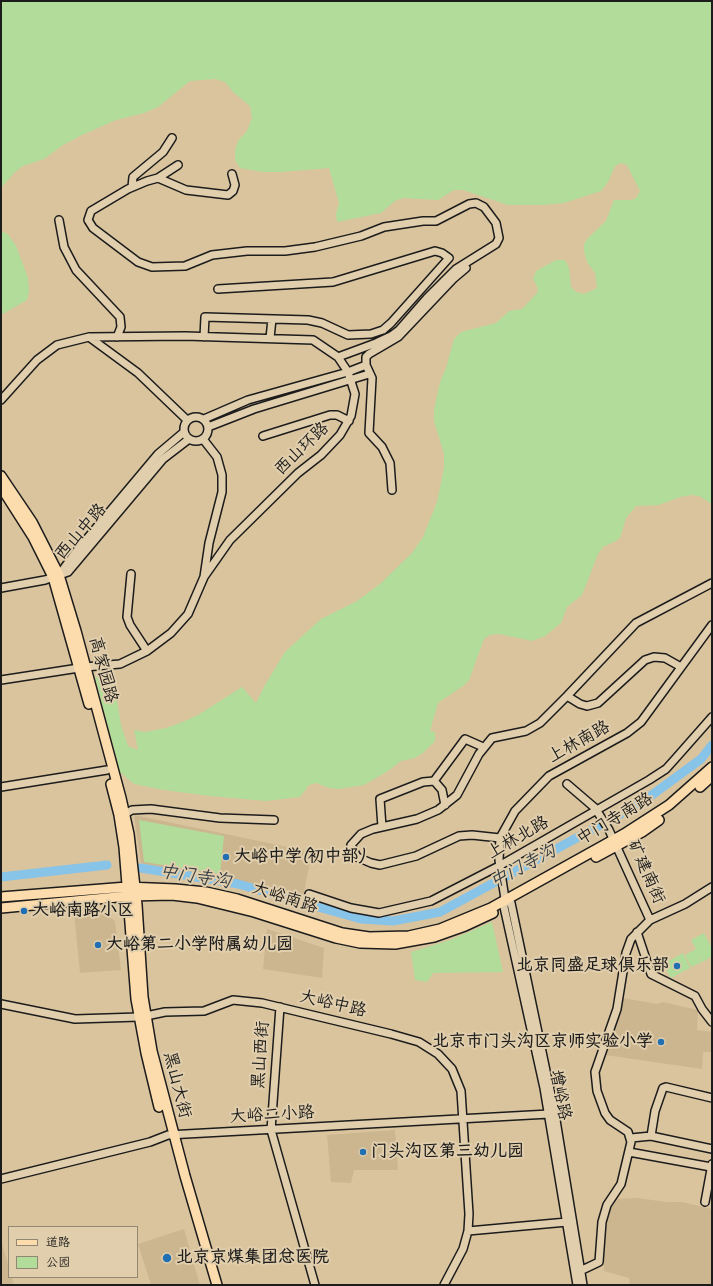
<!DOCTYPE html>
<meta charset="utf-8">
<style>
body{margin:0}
#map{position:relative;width:713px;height:1286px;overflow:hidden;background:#dac49e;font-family:Caveat,"LXGW WenKai TC",sans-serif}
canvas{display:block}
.frame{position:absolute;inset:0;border:2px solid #1c1c1c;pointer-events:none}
.legend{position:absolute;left:8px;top:1226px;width:130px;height:52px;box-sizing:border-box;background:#e1ceac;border:1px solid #928772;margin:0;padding:5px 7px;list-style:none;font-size:12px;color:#1c1c1c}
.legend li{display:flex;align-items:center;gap:8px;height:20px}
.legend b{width:20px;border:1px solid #928772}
</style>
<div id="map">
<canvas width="713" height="1286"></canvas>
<div class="frame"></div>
<ul class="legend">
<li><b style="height:5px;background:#fcdcac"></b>道路</li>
<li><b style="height:11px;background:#b1dc9a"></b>公园</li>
</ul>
</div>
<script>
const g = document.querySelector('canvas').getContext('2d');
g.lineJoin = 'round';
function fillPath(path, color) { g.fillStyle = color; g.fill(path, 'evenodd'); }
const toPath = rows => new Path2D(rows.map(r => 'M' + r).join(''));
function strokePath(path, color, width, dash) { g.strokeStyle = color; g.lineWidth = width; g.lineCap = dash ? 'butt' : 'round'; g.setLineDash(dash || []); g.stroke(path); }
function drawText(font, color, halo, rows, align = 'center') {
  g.font = font + ' Caveat,"LXGW WenKai TC",sans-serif'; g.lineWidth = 4; g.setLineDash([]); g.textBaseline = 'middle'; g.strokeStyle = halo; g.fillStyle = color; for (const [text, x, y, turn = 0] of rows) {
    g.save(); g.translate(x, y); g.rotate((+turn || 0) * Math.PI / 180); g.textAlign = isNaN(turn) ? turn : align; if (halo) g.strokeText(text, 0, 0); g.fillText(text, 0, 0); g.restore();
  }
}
const built = toPath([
 [134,815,312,852,303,897,141,863],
 [102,912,115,921,121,970,80,973,74,913],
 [267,929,324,948,322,978,263,969],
 [623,998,657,1004,663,1002,698,1010,697,1030,712,1032,712,1052,703,1052,702,1069,605,1055],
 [395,1130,398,1170,354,1170,351,1183,331,1182,327,1135],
 [637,1198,667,1202,682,1202,712,1209,712,1285,630,1285,629,1278,604,1271,603,1246,606,1219,613,1199],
 [184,1229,200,1285,151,1285,138,1244],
 [1,1241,9,1267,9,1277,12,1277,14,1285,1,1285]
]);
const green = toPath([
 [1,1,712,1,712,504,699,496,692,495,680,497,659,505,636,506,626,518,620,538,614,542,603,547,598,554,582,595,567,607,561,623,545,636,532,641,499,634,490,635,484,639,469,680,463,686,438,703,430,731,435,732,435,741,423,753,415,758,401,761,388,771,364,785,339,789,329,788,316,783,309,785,300,797,266,801,210,796,164,790,134,784,119,771,117,760,95,677,113,676,121,725,128,746,138,750,134,730,145,732,166,728,185,721,198,715,242,687,256,703,265,685,285,652,321,619,357,601,380,584,412,553,423,537,437,502,444,468,444,454,434,421,434,410,440,382,446,368,454,339,461,332,496,323,509,311,522,309,538,292,537,286,533,279,536,271,556,260,565,260,569,268,571,287,576,292,584,294,597,288,595,273,587,262,584,251,584,244,589,237,606,221,614,200,631,200,636,198,640,191,627,165,621,163,615,166,608,182,601,191,564,203,543,205,508,205,463,190,454,190,438,200,403,198,395,201,381,213,337,222,336,214,339,203,329,168,281,172,263,172,240,168,235,160,235,150,238,141,247,131,252,118,250,106,234,93,225,82,215,79,190,81,158,107,144,113,116,120,82,135,63,145,44,159,23,166,14,173,1,188],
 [1,231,8,234,16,246,28,278,29,292,27,300,1,315],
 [139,820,224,836,220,874,144,862],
 [492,922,503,972,433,973,427,982,415,980,411,952,450,940],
 [704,933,712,948,712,956,703,962,699,955,702,962,691,967,685,955,696,949,691,940],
 [683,953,690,968,671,978,663,964]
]);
const river = toPath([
 [141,868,238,884,294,900],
 [1,877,107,865],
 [311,905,361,919,393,921,440,912,641,803,701,759,712,745]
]);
const minor = toPath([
 [232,174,235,185,233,191,228,195,186,190,158,178,147,181,128,189,91,211,88,220,93,228,138,262,152,267,185,266,212,255,247,251,285,251,315,247,361,236,384,227,423,221,436,221,469,204,476,203,484,207,496,223,499,238,496,244,456,269,427,298,399,330,391,336,376,343,338,357],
 [158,178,178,165],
 [132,187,133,177,163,152,172,138],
 [59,220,64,247,76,270,120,317,121,327,117,337],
 [89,337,138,373,187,420],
 [204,337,205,317,308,320,322,323,348,335,371,334,383,330,391,323,449,258,442,253,435,251,333,282,218,289],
 [270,338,272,319],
 [1,400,37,360,57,345,89,337,185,336,313,340,338,357,348,372,355,394,351,416,340,435,321,455,298,473,230,540,204,577,188,614,171,633,147,651,120,664,85,667],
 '184 429a12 12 0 1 1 24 0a12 12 0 1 1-24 0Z',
 [204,419,248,400,348,372,366,365],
 [208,427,254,409,369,374],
 [263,436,330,415,337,415,349,421],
 [203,439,217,457,222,475,222,492,209,543,204,577],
 [392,490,390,463,382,447,369,433,372,378,366,365,366,357,369,354,398,337,453,279,466,268],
 [131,574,127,617,130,625,147,651],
 [59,575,75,553,158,454,184,432],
 [1,588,45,580,68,572,163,459,189,439],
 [1,680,79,668],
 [567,696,580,704,587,706,598,703,645,660,654,657,665,658,681,667],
 [434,781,465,739,483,747],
 [567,784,595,808,609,830,650,920],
 [1,787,107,770],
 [125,814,132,810,151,809,220,818,274,820],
 [382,827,380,799,423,782,434,781,436,783,442,790,445,805],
 [500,838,472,835,459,836,416,856,380,865,371,863,357,857,351,845,361,834,373,829,417,819,438,810,457,795,479,754,492,738,526,731,540,723,567,696,636,623,712,583],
 [309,894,351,908,379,913,431,901,499,866,649,780,666,769,675,759,712,717],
 [505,899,511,903,555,1114,583,1285],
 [637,932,651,974,695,996,702,1009,712,1022],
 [1,1004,75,1019,139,1017],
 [280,1007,271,1130,315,1285],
 [146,1016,165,1012,204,1011,233,1000,262,1003,391,1034,419,1042,438,1054,452,1069,461,1091,469,1214,468,1231,463,1249,444,1285],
 [651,1136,655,1111,663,1088,666,1087,712,1098],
 [631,1138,651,1136,712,1149],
 [629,1152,711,1167],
 [1,1179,150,1142,168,1135,549,1114],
 [705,1202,712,1164],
 [468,1231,567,1222],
 [580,1271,599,1262,602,1222,607,1205,621,1184,631,1142,628,1132,610,1120,605,1113,597,1091,595,1072,617,1009,626,953,631,939,650,920,685,904,712,887],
 [577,1285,544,1088,504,907,505,899,499,860,500,838,515,811,549,776,627,733,641,722,712,625]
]);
const major = toPath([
 [1,476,32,522,59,575,76,631,121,798,129,834,137,905,143,997,152,1051,185,1176,217,1285],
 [1,487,33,537,53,577,89,704],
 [111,784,119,815,124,847,136,999,146,1053,159,1107],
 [700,787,712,776],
 [596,857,642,832,659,820],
 [1,897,127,887,175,889,206,892,237,899,342,933,369,937,409,936,440,929,491,908,624,834,669,805,712,767],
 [1,908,128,896,172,895,197,898,254,912,336,938,360,943,395,944,434,937,465,926,493,913]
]);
const markers = [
 [226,857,4,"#1f6fb2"],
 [24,911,4,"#1f6fb2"],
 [98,945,4,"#1f6fb2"],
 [677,966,4,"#1f6fb2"],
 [661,1042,4,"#1f6fb2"],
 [363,1152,4,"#1f6fb2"],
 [167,1258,5,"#1f6fb2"]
];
const streetNames = [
 ["西山环路",302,449,-44],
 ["西山中路",81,532,-49],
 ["高家园路",103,670,75],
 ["上林南路",579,742,-29],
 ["中门寺南路",615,819,-31],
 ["上林北路",518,838,-30],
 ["矿建南街",646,872,66],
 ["大峪南路",285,898,18],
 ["大峪中路",333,1004,13],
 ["黑山西街",261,1055,-86],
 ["黑山大街",177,1085,76],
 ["增峪路",560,1095,79],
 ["大峪二小路",272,1115,-3]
];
const poiNames = [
 ["大峪中学(初中部)",234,857],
 ["大峪南路小区",32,911],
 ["大峪第二小学附属幼儿园",106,945],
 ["北京同盛足球俱乐部",669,966,"right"],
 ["北京市门头沟区京师实验小学",653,1042,"right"],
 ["门头沟区第三幼儿园",371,1152],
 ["北京京煤集团总医院",176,1258]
];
const waterNames = [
 ["中门寺沟",523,867,-28],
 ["中门寺沟",195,877,9]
];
fillPath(built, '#ccb690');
fillPath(green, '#b1dc9a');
strokePath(river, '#88c3e8', 9);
strokePath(minor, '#1c1c1c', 10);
strokePath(major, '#1c1c1c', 12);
strokePath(minor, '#e1ceac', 7);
strokePath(major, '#fcdcac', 9);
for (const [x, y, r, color] of markers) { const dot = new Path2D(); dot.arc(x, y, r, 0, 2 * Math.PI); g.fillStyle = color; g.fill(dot); strokePath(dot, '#e1ceac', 1.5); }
drawText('17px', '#1c1c1c', '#e1ceac', streetNames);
drawText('bold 17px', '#1c1c1c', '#e1ceac', poiNames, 'left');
drawText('italic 18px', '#323d45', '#e1ceac', waterNames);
</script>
